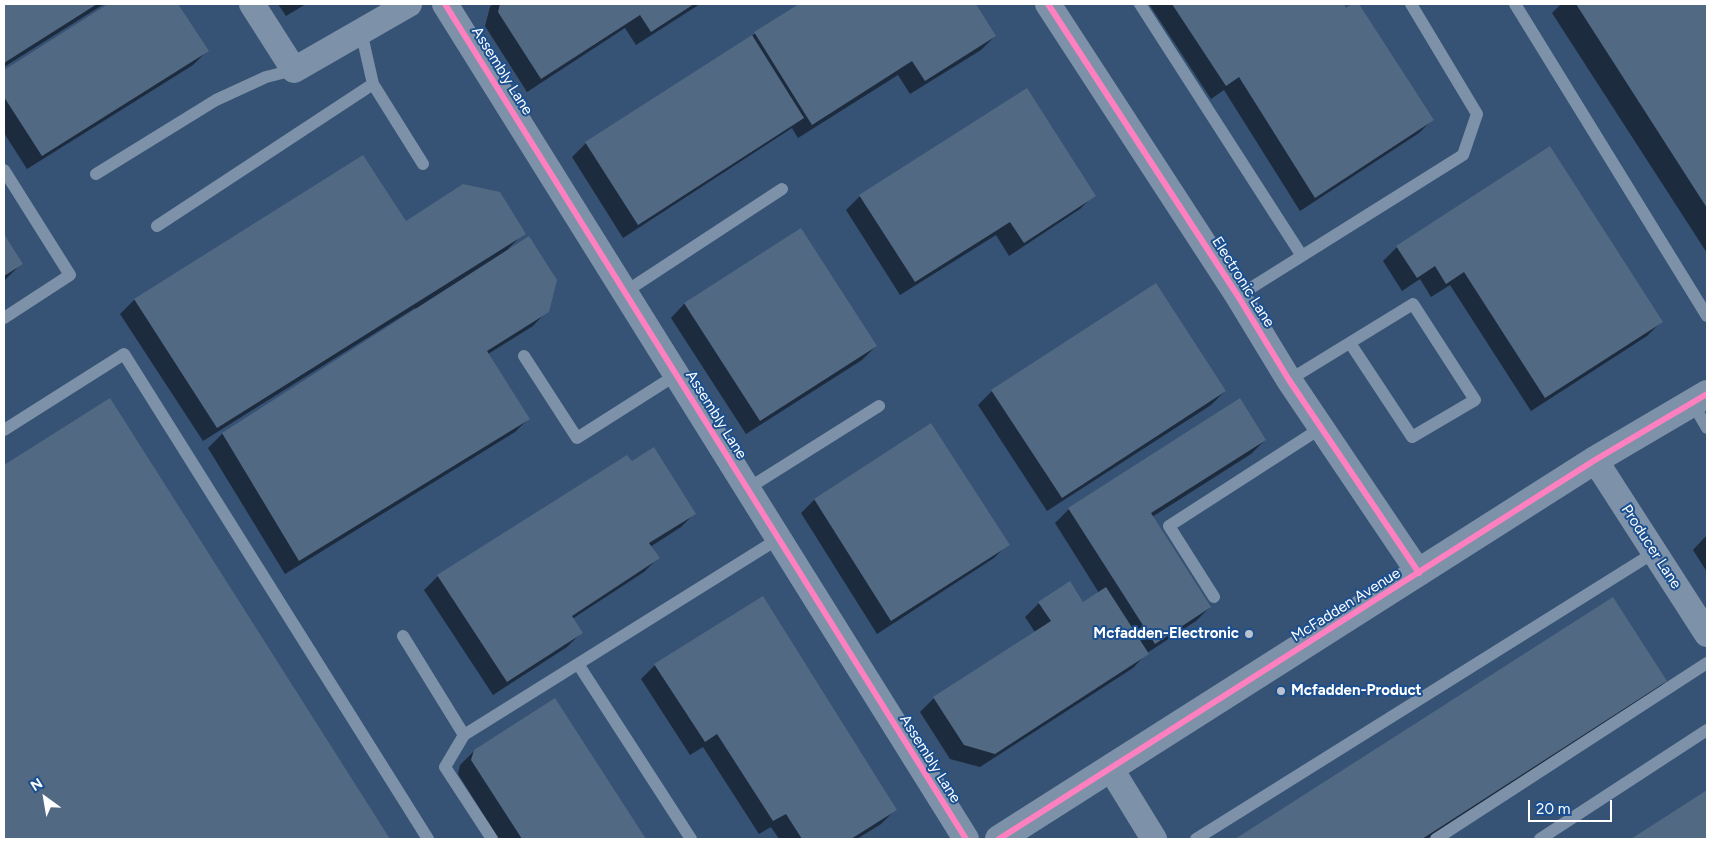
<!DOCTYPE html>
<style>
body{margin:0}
#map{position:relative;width:1711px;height:843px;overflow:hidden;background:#365274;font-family:Figtree,sans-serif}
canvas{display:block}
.frame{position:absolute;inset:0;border:5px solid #fff;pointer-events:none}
.north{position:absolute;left:20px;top:773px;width:50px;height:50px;-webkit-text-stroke:4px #1b4f8f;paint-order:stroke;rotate:328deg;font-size:14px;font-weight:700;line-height:20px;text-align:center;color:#fff}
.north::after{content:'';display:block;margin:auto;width:18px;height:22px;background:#fff;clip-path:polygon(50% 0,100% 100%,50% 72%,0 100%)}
.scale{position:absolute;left:1528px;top:800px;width:84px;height:22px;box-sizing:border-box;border:2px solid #fff;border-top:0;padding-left:6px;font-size:15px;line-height:18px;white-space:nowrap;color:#fff;-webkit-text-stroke:4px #1b4f8f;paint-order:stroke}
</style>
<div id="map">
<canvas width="1711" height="843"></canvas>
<div class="frame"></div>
<div class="north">N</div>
<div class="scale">20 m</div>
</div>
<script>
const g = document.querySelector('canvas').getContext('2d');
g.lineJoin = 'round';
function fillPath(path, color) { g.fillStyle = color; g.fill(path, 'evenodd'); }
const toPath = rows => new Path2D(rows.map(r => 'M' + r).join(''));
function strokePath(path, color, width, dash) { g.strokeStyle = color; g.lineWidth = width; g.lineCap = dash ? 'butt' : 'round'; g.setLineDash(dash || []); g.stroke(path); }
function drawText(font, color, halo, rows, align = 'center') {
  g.font = font + ' Figtree,sans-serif'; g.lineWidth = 4; g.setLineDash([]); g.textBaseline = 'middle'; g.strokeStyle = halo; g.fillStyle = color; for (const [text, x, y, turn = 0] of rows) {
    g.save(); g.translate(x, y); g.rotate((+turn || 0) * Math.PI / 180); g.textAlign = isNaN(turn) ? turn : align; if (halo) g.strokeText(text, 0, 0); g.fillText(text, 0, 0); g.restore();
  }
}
const shadow = toPath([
 [4,4,104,4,4,67],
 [110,4,177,4,207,51,193,65,27,169,4,133,4,71],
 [278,4,306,4,286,16],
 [492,4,700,4,636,45,625,28,527,92,485,26,490,7],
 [801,4,974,4,995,36,981,50,910,94,898,75,798,138,792,128,623,238,572,157,586,143],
 [1149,4,1342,4,1346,9,1354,4,1358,4,1433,119,1419,133,1300,211,1224,90,1211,99],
 [1561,4,1707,4,1707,253,1552,13],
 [1027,89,1094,195,1080,209,1009,256,996,235,900,295,846,210,860,196],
 [363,157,406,223,524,233,508,249,547,311,533,326,488,354,529,418,515,432,285,574,208,448,222,434,416,310,415,308,203,441,120,314,134,300],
 [801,230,876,346,862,360,746,434,671,318,684,304],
 [4,237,21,264,4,281],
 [1397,247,1661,322,1647,336,1531,411,1450,285,1431,297,1420,279,1402,291,1383,261],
 [992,391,1225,391,1211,405,1047,511,978,405],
 [109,400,389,839,4,839,4,467],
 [1239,400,1265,440,1251,454,1152,517,1210,607,1196,621,1147,653,1133,668,980,767,950,759,920,712,934,698,1035,632,1025,617,1039,603,1083,603,1099,593,1055,523,1069,509],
 [631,463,695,513,681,527,650,547,658,558,644,572,572,619,581,633,567,647,493,695,424,590,438,576],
 [815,499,1008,544,994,558,877,634,801,513],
 [1707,535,1707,572,1693,550],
 [1612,599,1666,681,1652,695,1428,839,1238,839],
 [655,665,895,810,881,824,857,839,779,839,771,827,759,834,703,747,690,755,641,679],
 [555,699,644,839,499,839,458,774,460,765,474,751],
 [1707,791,1707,839,1633,839]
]);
const building = toPath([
 [4,4,97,4,4,63],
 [108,4,178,4,209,51,42,156,4,97,4,70],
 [500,4,694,4,651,32,640,15,541,79,498,12],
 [799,4,976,4,996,36,925,81,912,61,812,125,754,32],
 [1172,4,1344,4,1346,8,1352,4,1359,4,1434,120,1315,198,1239,77,1226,86],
 [1576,4,1707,4,1707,208],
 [752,35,804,118,638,225,585,142],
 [1027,88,1096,196,1024,243,1010,222,915,282,859,195],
 [1550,146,1663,322,1545,398,1464,272,1446,284,1435,266,1417,278,1396,246],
 [363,155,406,221,463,184,500,192,526,234,217,428,134,299],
 [801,228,877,346,760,421,684,303],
 [4,234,23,264,4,276],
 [529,236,557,280,549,312,487,351,530,419,299,561,222,433],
 [1156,283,1226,391,1062,498,991,390],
 [110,398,390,839,4,839,4,465],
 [1240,398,1266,440,1151,513,1211,607,1155,644,1068,508],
 [931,423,1010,545,891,621,814,499],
 [654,447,696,514,649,543,660,558,572,616,583,633,507,682,437,575,627,455,632,461],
 [1070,581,1083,602,1106,587,1149,654,995,754,964,745,933,697,1051,621,1038,602],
 [763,596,897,810,851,839,802,839,786,814,773,821,717,734,705,742,654,664],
 [1613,597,1667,681,1422,839,1235,839],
 [555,698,646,839,522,839,471,760,474,750],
 [1707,790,1707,839,1631,839]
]);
const service = toPath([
 [1140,4,1302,256],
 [1515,4,1707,316],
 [361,31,373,84,423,164],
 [4,170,70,275,4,318],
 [96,174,216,100,266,77,294,70],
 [157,226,373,84],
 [625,292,782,189],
 [1238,296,1463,155,1477,114,1411,4],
 [524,356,577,438,676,375],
 [1289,380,1413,304,1475,400,1412,437,1350,343],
 [1692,402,1707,428],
 [4,430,124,354,428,839],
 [747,489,879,406],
 [1214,597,1169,526,1321,428],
 [403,636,464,735,778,539],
 [578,664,691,839],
 [464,735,445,767,492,839],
 [1196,839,1655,552],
 [1436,839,1707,663],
 [1540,839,1707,730]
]);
const minor = toPath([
 [252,4,294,70,409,4],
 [445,4,966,839],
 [1048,4,1238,296,1289,380,1419,573],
 [1595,460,1707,634],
 [1111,769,1154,839]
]);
const tertiary = toPath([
 [999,839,1595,460,1707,394]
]);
const cycleway = toPath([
 [445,4,966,839],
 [1048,4,1238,296,1289,380,1419,573],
 [999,839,1595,460,1707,394]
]);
const markers = [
 [1249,634,5,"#b9c2ce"],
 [1281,691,5,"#b9c2ce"]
];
const streetNames = [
 ["Assembly Lane",502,71,58],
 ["Electronic Lane",1243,282,58],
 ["Assembly Lane",716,415,58],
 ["Producer Lane",1651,547,57],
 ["McFadden Avenue",1346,605,-32],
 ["Assembly Lane",930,759,58]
];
const poiNames = [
 ["Mcfadden-Electronic",1239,634],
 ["Mcfadden-Product",1291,691,"left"]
];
fillPath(shadow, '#0007');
fillPath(building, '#526984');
strokePath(service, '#7d92a8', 12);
strokePath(minor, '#7d92a8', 26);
strokePath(tertiary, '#7d92a8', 28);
strokePath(cycleway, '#ff80c0', 6);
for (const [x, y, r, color] of markers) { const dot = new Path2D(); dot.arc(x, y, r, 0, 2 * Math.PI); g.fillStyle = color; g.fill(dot); strokePath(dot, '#1b4f8f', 2); }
drawText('15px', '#fff', '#1b4f8f', streetNames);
drawText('bold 15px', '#fff', '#1b4f8f', poiNames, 'right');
</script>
